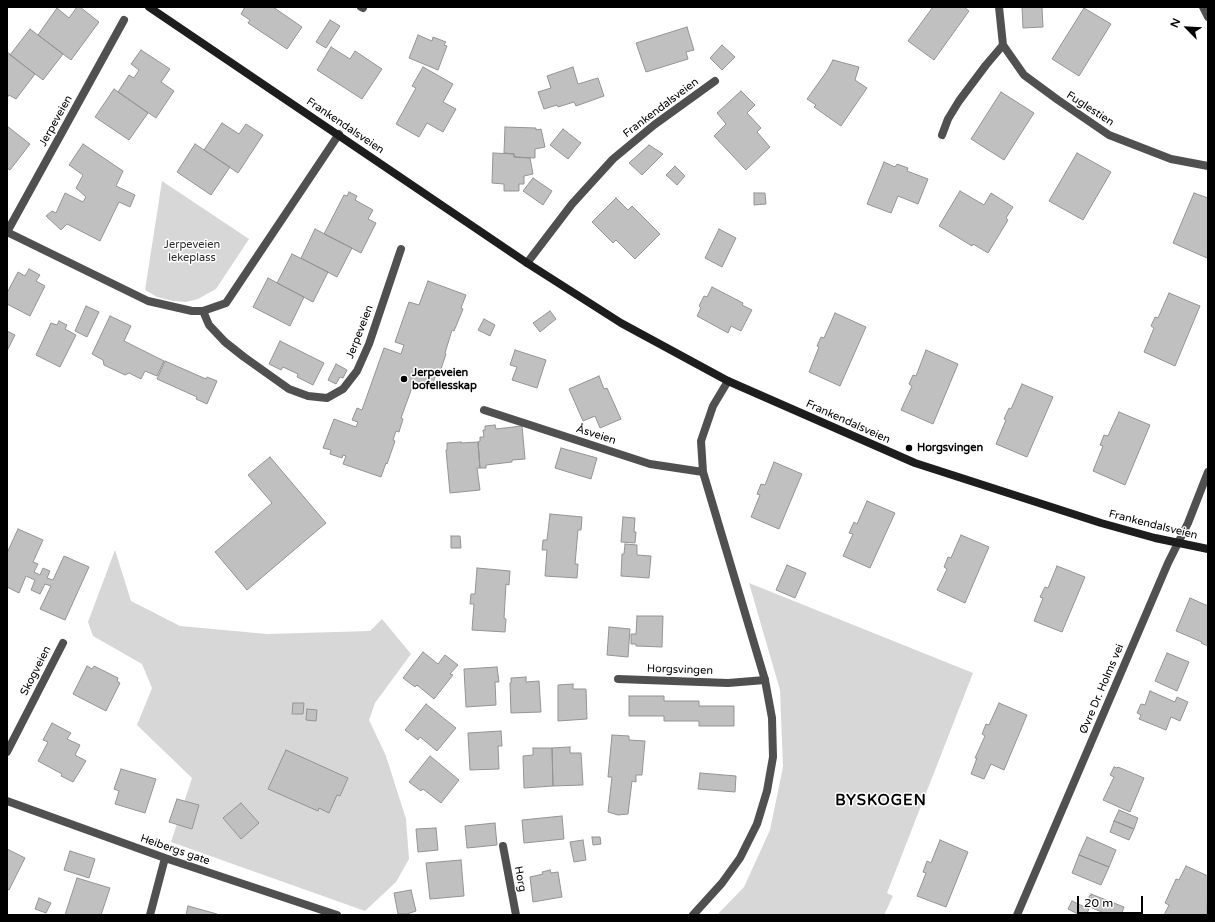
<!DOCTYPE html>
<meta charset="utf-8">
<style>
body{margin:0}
#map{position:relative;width:1215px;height:922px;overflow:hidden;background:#fff;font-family:"Varela Round",sans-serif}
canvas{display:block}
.frame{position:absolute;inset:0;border:8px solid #000;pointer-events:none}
.north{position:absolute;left:1167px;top:8px;width:40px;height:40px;-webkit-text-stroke:3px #fff;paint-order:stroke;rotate:294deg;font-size:11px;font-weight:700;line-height:16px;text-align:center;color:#000}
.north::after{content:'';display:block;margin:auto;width:14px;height:18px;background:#000;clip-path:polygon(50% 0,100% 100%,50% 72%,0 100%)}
.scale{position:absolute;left:1077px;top:896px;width:66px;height:18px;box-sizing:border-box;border:2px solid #000;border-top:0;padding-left:5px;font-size:12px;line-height:14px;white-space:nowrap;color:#000;-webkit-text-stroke:3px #fff;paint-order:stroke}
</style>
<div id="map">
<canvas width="1215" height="922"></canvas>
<div class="frame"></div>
<div class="north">N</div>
<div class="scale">20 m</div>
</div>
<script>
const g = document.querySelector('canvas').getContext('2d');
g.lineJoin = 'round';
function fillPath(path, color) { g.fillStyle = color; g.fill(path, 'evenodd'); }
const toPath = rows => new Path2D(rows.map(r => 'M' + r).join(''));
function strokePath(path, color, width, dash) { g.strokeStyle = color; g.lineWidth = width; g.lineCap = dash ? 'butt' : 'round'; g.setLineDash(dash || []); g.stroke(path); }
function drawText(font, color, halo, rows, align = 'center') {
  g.font = font + ' "Varela Round",sans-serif'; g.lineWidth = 3; g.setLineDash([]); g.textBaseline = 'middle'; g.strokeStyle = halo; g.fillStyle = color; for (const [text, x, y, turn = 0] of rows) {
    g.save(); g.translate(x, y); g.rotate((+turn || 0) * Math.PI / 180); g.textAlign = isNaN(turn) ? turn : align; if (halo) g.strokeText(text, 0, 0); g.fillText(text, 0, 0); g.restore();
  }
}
const green = toPath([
 [162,181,249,239,216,289,198,299,186,302,173,301,157,297,145,290],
 [115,550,131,601,180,626,267,634,370,631,382,619,411,654,375,703,369,720,386,756,406,819,409,859,396,882,365,911,171,842,192,778,137,725,152,688,142,664,93,636,88,622],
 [749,583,973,673,887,893,893,896,884,915,717,915,744,887,770,830,783,767,780,690]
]);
const building = toPath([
 [77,7,80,7,99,22,71,60,38,35,57,8,69,18,77,7],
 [245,7,273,7,302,27,287,49,248,23,250,20,241,14,245,7],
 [933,7,964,7,969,11,934,60,908,41,933,7],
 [1022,7,1042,7,1043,27,1023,28,1022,7],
 [1084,8,1111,24,1079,76,1052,59,1084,8],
 [330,20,340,26,326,48,316,42,330,20],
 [687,27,694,50,686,52,688,59,646,72,636,43,687,27],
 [30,29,63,54,43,80,10,55,30,29],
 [418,35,432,41,433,37,446,42,444,45,447,46,438,70,409,58,418,35],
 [722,45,735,57,722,70,710,58,722,45],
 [331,47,350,59,355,51,382,69,362,99,317,70,331,47],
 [141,50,170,69,161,82,174,91,156,118,118,92,129,75,134,78,139,70,131,64,141,50],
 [7,52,35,74,16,99,9,95,7,98,7,52],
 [833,60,859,67,855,80,867,88,841,126,814,107,816,105,807,99,827,71,833,60],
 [423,67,453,84,443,102,456,109,443,132,427,123,419,137,396,124,416,88,412,86,423,67],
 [573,67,578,84,598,78,604,96,576,106,574,102,558,107,557,105,544,109,538,92,551,88,547,76,573,67],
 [114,89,148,113,129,140,95,117,114,89],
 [741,91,755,105,747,113,761,128,757,132,770,147,746,170,714,136,726,124,717,113,741,91],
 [1001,92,1034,113,1004,160,971,139,1001,92],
 [222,123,239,134,246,124,263,135,238,173,204,150,222,123],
 [7,126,30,144,10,170,7,168,7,126],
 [505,127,536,128,536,130,541,129,545,147,535,149,535,158,514,157,514,154,504,153,505,127],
 [563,129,581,143,568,159,550,145,563,129],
 [83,144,123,171,116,186,135,195,130,207,119,202,100,241,67,224,61,230,46,216,52,211,56,213,65,193,83,202,86,197,76,188,83,175,69,165,83,144],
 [195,144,230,167,211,195,177,172,195,144],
 [649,145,663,154,642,175,629,163,649,145],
 [493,153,514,154,514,157,530,158,533,174,524,176,524,184,519,184,519,191,504,191,504,184,492,183,493,153],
 [1077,153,1111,172,1083,220,1049,201,1077,153],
 [884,162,895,167,897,164,908,168,907,171,928,179,918,204,898,196,891,213,867,204,884,162],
 [675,166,685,176,677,185,666,175,675,166],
 [533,178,552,191,543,205,523,191,533,178],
 [960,191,984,205,991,193,1013,207,1006,218,1008,220,988,253,973,244,972,246,939,226,960,191],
 [349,192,357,196,355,200,373,210,368,219,376,223,361,253,324,234,344,195,347,196,349,192],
 [754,193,765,193,766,204,754,205,754,193],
 [1194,193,1208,198,1208,255,1207,258,1173,243,1194,193],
 [616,198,628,210,632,206,660,234,635,259,616,240,613,243,592,222,616,198],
 [315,229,352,248,337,277,301,258,315,229],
 [719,229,736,238,722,267,705,258,719,229],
 [292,254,328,272,313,302,277,283,292,254],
 [29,269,40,275,36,281,45,286,30,316,7,304,7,293,18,272,25,276,29,269],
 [268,278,304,297,290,326,253,307,268,278],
 [428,281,466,295,461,308,463,309,454,331,452,330,445,353,446,354,439,375,436,375,431,388,414,382,401,418,403,419,399,432,396,431,393,440,395,441,387,464,386,463,381,477,343,464,346,456,343,455,342,458,330,454,331,450,323,448,334,419,356,427,358,422,352,420,357,408,362,410,384,348,401,354,404,345,395,342,409,302,419,305,428,281],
 [712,287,743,303,742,305,752,310,741,331,731,326,728,333,697,316,701,308,699,306,704,296,707,297,712,287],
 [1169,293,1200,306,1175,366,1144,352,1154,328,1151,326,1155,317,1158,318,1169,293],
 [86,306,99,312,87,337,75,331,86,306],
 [550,311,556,319,540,332,533,323,550,311],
 [835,313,866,327,840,386,809,372,819,347,817,346,821,337,824,338,835,313],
 [110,316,131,326,124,341,164,361,157,376,145,371,141,379,129,373,125,375,104,365,103,360,92,354,110,316],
 [484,319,495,325,490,336,478,330,484,319],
 [59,321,67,325,65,329,76,335,60,367,36,355,51,323,57,325,59,321],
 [7,331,15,335,7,351,7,331],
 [280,341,324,363,313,385,297,377,298,374,283,367,281,370,269,364,280,341],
 [515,350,546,360,537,388,512,380,517,367,510,365,515,350],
 [926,350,958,364,933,424,901,410,912,386,909,384,913,375,916,376,926,350],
 [165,361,206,379,207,377,217,381,207,404,196,399,197,397,157,379,165,361],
 [336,364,347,370,343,378,340,377,336,384,328,380,336,364],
 [599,376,604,389,607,388,621,419,600,428,595,416,583,421,569,389,599,376],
 [1022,384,1053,397,1027,457,996,444,1006,420,1004,419,1009,408,1011,409,1022,384],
 [1119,412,1150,425,1125,485,1093,471,1103,446,1100,445,1104,435,1108,436,1119,412],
 [495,425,496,429,522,426,525,459,512,460,512,462,486,465,486,468,480,468,478,442,480,441,480,437,484,437,483,430,485,430,485,426,495,425],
 [461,442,461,443,478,442,480,468,477,468,480,490,450,493,446,450,447,450,447,443,461,442],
 [561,448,597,458,591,479,555,468,561,448],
 [270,457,326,523,247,590,215,552,272,503,248,475,270,457],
 [774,462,802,474,779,529,751,517,760,495,757,494,761,484,765,485,774,462],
 [867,501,895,513,870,568,843,556,853,534,849,533,854,522,857,524,867,501],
 [550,514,582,517,581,530,578,530,575,564,578,564,577,578,545,576,547,550,542,550,543,540,547,540,550,514],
 [623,517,635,518,634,532,636,532,635,543,621,542,623,517],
 [18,529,43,540,33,562,38,564,34,572,40,575,43,568,50,571,47,578,53,580,64,556,89,567,65,620,40,609,51,586,45,584,40,594,31,590,35,580,26,576,19,593,7,587,7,553,18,529],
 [961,535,989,547,965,603,937,590,947,569,944,567,948,557,951,558,961,535],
 [451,536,460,536,461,548,451,548,451,536],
 [625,544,637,545,637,555,651,556,649,578,621,576,622,554,624,554,625,544],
 [787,565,806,573,795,598,776,590,787,565],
 [1057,566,1085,577,1062,632,1034,621,1043,598,1040,597,1045,587,1048,588,1057,566],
 [477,568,510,571,509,585,506,584,504,618,506,619,505,632,472,630,474,604,470,604,471,594,475,594,477,568],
 [1190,598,1208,606,1208,646,1201,643,1202,642,1176,631,1190,598],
 [637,616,663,616,662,647,636,646,636,644,631,644,631,634,636,634,637,616],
 [609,627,630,629,628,657,607,655,609,627],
 [423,652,438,664,445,655,458,665,450,674,453,675,434,699,417,685,415,687,403,678,423,652],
 [1167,653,1189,662,1177,691,1155,681,1167,653],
 [87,666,92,669,94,666,118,678,117,681,120,683,106,711,73,694,87,666],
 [497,667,499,682,495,682,496,705,466,707,464,669,497,667],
 [526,677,526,682,539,681,541,712,511,713,510,683,511,683,511,678,526,677],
 [573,684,573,689,586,689,587,719,558,721,558,685,573,684],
 [1150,691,1175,702,1177,697,1188,702,1180,721,1171,717,1166,730,1139,719,1141,715,1137,713,1141,704,1145,705,1150,691],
 [629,696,664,696,664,701,699,701,699,706,734,706,734,726,699,726,699,721,664,721,664,716,629,716,629,696],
 [293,703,304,703,303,714,292,714,293,703],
 [999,703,1027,715,1004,770,991,764,984,779,971,774,977,758,975,758,985,736,982,734,986,724,989,725,999,703],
 [426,704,456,728,437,751,420,737,418,740,405,730,426,704],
 [307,709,317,710,316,721,306,720,307,709],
 [52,723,71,733,67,739,80,745,75,755,86,761,73,782,61,776,62,774,38,761,48,742,43,740,52,723],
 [501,731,502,746,498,746,499,769,470,770,468,733,501,731],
 [612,735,629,736,629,740,645,741,642,775,636,775,636,782,632,781,628,814,618,815,608,812,612,777,608,777,612,735],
 [570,747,570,753,581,753,583,785,553,786,552,748,570,747],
 [533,748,552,748,553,786,524,788,523,756,533,755,533,748],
 [286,750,348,778,340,796,337,795,329,813,319,808,318,811,268,789,286,750],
 [430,756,459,780,441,803,423,789,421,791,409,782,430,756],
 [1114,767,1117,768,1118,767,1144,778,1130,812,1103,800,1114,777,1110,775,1114,767],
 [121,769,156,779,145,813,115,804,119,791,114,789,121,769],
 [700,773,736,776,735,792,698,789,700,773],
 [177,799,199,805,192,829,169,822,177,799],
 [241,803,259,823,241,839,223,818,241,803],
 [1119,810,1138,818,1134,829,1114,821,1119,810],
 [562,816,564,839,524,843,522,820,562,816],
 [1114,821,1134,829,1129,840,1110,832,1114,821],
 [495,823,497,845,467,848,465,826,495,823],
 [436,828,438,850,418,852,416,829,436,828],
 [592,837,600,837,601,844,593,845,592,837],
 [1087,837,1116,850,1109,867,1079,855,1087,837],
 [583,840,586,860,574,862,570,842,583,840],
 [940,840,968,852,946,907,917,896,926,873,923,872,927,861,931,863,940,840],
 [7,849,25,858,9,890,7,889,7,849],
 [70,851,95,859,89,878,64,870,70,851],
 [1079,855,1109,867,1101,885,1072,873,1079,855],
 [461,860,464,896,430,899,426,863,461,860],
 [1186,866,1208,876,1207,915,1164,915,1169,905,1165,903,1176,879,1179,880,1186,866],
 [550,870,551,873,558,872,562,897,533,902,530,877,543,874,542,872,550,870],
 [77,878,110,888,101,915,65,915,77,878],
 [411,890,416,911,407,914,398,914,394,893,411,890],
 [1091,894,1124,907,1121,915,1109,915,1085,905,1090,895,1091,896,1091,894],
 [39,898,51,903,46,913,35,909,39,898],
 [1072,901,1089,909,1086,915,1080,915,1068,909,1072,901],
 [188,906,217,914,216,915,186,915,188,906]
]);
const lane = toPath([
 [203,311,209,325,225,342,244,357,289,389,308,396,327,398,343,389,357,371,369,344,401,249],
 [618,679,728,683,765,680]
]);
const street = toPath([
 [361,7,363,8],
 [999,7,1003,45,1024,75,1058,100,1109,135,1171,159,1208,166],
 [1203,7,1208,17],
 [942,135,948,119,959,101,986,65,1003,45],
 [7,232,148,301,192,311,203,311,226,303,339,134],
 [7,232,124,20],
 [527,263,572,204,613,159,654,125,715,81],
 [484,410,650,464,703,472],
 [7,752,63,643],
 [7,801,165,858,337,915],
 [503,846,516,915],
 [150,915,165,858],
 [693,915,722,883,740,858,757,824,767,791,773,757,772,718,765,680,703,472,701,441,713,406,728,381],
 [1017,915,1168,563,1188,523,1208,472]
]);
const secondary = toPath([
 [149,7,527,263,621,323,728,381,915,463,1101,523,1155,538,1208,549]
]);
const markers = [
 [404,379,4,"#000"],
 [909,448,4,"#000"]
];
const streetNames = [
 ["Frankendalsveien",661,108,-37],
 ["Fuglestien",1090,109,33],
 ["Jerpeveien",56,121,-61],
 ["Frankendalsveien",345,126,34],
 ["Jerpeveien",360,332,-69],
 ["Frankendalsveien",848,422,24],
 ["Åsveien",596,435,18],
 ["Frankendalsveien",1153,525,14],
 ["Horgsvingen",680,670,2],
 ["Skogveien",36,671,-63],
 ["Øvre Dr. Holms vei",1102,689,-67],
 ["Heibergs gate",175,850,19],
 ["Horg",520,879,79]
];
const parkNames = [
 ["Jerpeveien",192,245],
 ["lekeplass",192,258]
];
const poiNames = [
 ["Jerpeveien",412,373],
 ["bofellesskap",412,386],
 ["Horgsvingen",917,448]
];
const districtNames = [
 ["BYSKOGEN",881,801]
];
fillPath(green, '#d7d7d7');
fillPath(building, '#c0c0c0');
strokePath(building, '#949494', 1);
strokePath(lane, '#505050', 8);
strokePath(street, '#505050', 8);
strokePath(secondary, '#1d1d1d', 8);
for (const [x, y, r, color] of markers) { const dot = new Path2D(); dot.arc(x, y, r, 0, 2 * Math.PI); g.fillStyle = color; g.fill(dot); strokePath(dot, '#fff', 1.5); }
drawText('11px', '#000', '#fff', streetNames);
drawText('11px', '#2e2e2e', '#fff', parkNames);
drawText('bold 11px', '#000', '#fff', poiNames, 'left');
g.letterSpacing = '1px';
drawText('bold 15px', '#000', '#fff', districtNames);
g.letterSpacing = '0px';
</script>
